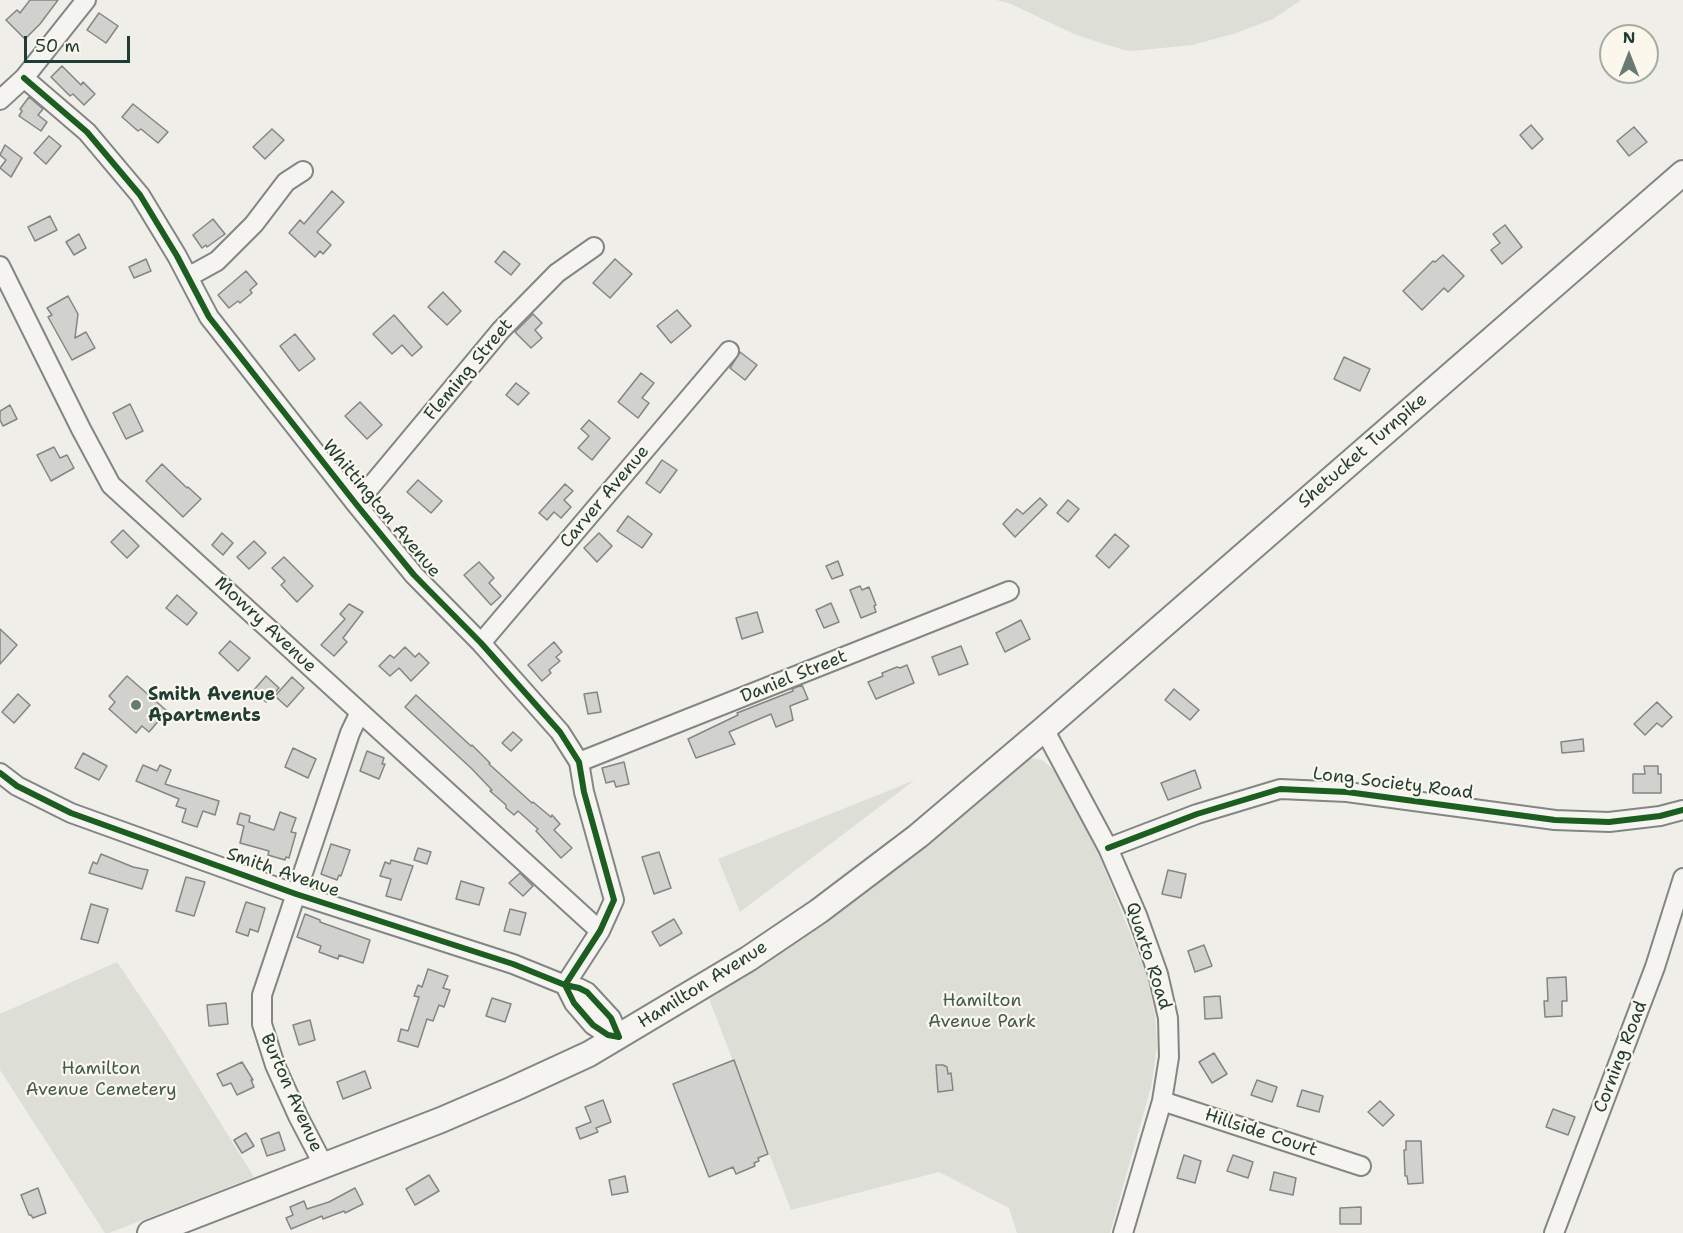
<!DOCTYPE html>
<style>
body{margin:0}
#map{position:relative;width:1683px;height:1233px;overflow:hidden;background:#efeee8;font-family:"Shantell Sans",sans-serif}
canvas{display:block}
.north{position:absolute;left:1599px;top:24px;width:60px;height:60px;box-sizing:border-box;background:#fbf7ec;border:2px solid #a3ada2;border-radius:50%;rotate:0deg;font-size:16px;font-weight:700;line-height:24px;text-align:center;color:#1f3d34}
.north::after{content:'';display:block;margin:auto;width:21px;height:27px;background:#687b73;clip-path:polygon(50% 0,100% 100%,50% 72%,0 100%)}
.scale{position:absolute;left:24px;top:36px;width:106px;height:27px;box-sizing:border-box;border:3px solid #1f3d34;border-top:0;padding-left:8px;font-size:18px;line-height:21px;white-space:nowrap;color:#1f3d34;-webkit-text-stroke:4px #fbf7ec;paint-order:stroke}
</style>
<div id="map">
<canvas width="1683" height="1233"></canvas>
<div class="north">N</div>
<div class="scale">50 m</div>
</div>
<script>
const g = document.querySelector('canvas').getContext('2d');
g.lineJoin = 'round';
function fillPath(path, color) { g.fillStyle = color; g.fill(path, 'evenodd'); }
const toPath = rows => new Path2D(rows.map(r => 'M' + r).join(''));
function strokePath(path, color, width, dash) { g.strokeStyle = color; g.lineWidth = width; g.lineCap = dash ? 'butt' : 'round'; g.setLineDash(dash || []); g.stroke(path); }
function drawText(font, color, halo, rows, align = 'center') {
  g.font = font + ' "Shantell Sans",sans-serif'; g.lineWidth = 4.5; g.setLineDash([]); g.textBaseline = 'middle'; g.strokeStyle = halo; g.fillStyle = color; for (const [text, x, y, turn = 0] of rows) {
    g.save(); g.translate(x, y); g.rotate((+turn || 0) * Math.PI / 180); g.textAlign = isNaN(turn) ? turn : align; if (halo) g.strokeText(text, 0, 0); g.fillText(text, 0, 0); g.restore();
  }
}
const green = toPath([
 [996,0,1301,0,1273,19,1233,34,1192,45,1133,51,1124,50,1076,35,1009,3],
 [1032,758,1042,760,1055,771,1088,827,1147,976,1155,1014,1157,1045,1152,1083,1110,1233,1017,1233,1009,1208,939,1172,791,1210,709,999,825,922,934,838,1020,764],
 [915,780,740,912,718,859],
 [117,962,166,1035,254,1177,109,1233,105,1233,0,1070,0,1014]
]);
const building = toPath([
 [30,0,58,0,40,24,25,39,6,20,17,10,20,13,30,0],
 [99,13,118,26,106,43,87,30,99,13],
 [62,66,81,85,83,82,95,94,84,105,73,94,70,96,51,77,62,66],
 [29,97,43,109,38,115,47,122,41,131,19,116,22,111,20,109,29,97],
 [133,104,168,132,158,143,141,129,138,131,122,117,133,104],
 [1531,125,1543,139,1532,149,1520,135,1531,125],
 [1634,127,1647,142,1629,156,1617,141,1634,127],
 [272,129,284,140,265,159,253,147,272,129],
 [49,136,61,146,46,164,34,153,49,136],
 [5,145,22,158,11,177,0,168,6,160,0,155,5,145],
 [332,191,344,202,317,232,331,245,323,254,320,251,315,257,289,233,300,220,304,224,332,191],
 [50,216,57,230,35,241,28,227,50,216],
 [213,219,225,234,207,247,206,245,202,248,193,235,213,219],
 [1505,225,1522,247,1502,264,1491,250,1500,243,1493,234,1505,225],
 [79,234,86,248,74,255,66,242,79,234],
 [504,251,520,264,511,275,495,262,504,251],
 [1443,255,1464,276,1448,292,1444,288,1422,310,1403,291,1433,261,1435,262,1443,255],
 [146,259,151,271,134,278,129,267,146,259],
 [615,259,632,274,610,298,593,283,615,259],
 [246,271,257,284,250,290,252,293,240,303,238,301,229,308,218,295,246,271],
 [443,292,461,311,447,325,428,307,443,292],
 [68,296,78,314,75,338,86,332,95,348,72,360,48,317,52,315,47,308,68,296],
 [677,310,691,326,671,343,657,326,677,310],
 [533,314,542,323,535,330,542,338,531,348,515,332,533,314],
 [394,315,422,347,412,356,402,345,392,354,373,334,394,315],
 [295,334,315,359,299,371,280,346,295,334],
 [740,352,757,365,745,380,730,368,740,352],
 [1344,357,1370,369,1360,391,1334,379,1344,357],
 [641,373,654,383,642,398,649,403,638,418,618,402,641,373],
 [516,383,529,393,518,405,506,395,516,383],
 [360,402,382,425,367,439,345,416,360,402],
 [130,404,143,431,126,439,113,413,130,404],
 [10,405,17,419,3,426,0,420,0,411,10,405],
 [589,420,610,438,592,460,578,448,589,436,581,429,589,420],
 [54,447,60,458,67,455,74,468,51,481,37,455,54,447],
 [662,460,677,470,660,493,646,483,662,460],
 [162,464,187,488,188,487,201,499,183,517,146,481,162,464],
 [418,480,442,501,431,513,407,492,418,480],
 [565,484,573,491,564,500,571,507,561,518,554,512,547,520,539,513,565,484],
 [1040,498,1047,505,1015,537,1003,524,1017,509,1023,514,1040,498],
 [1068,500,1079,509,1068,522,1057,513,1068,500],
 [628,516,652,534,642,548,617,531,628,516],
 [123,530,139,546,127,558,111,542,123,530],
 [222,533,233,543,223,555,212,545,222,533],
 [599,533,612,546,597,562,584,548,599,533],
 [1115,534,1129,546,1109,568,1096,556,1115,534],
 [254,541,266,553,249,569,237,557,254,541],
 [284,557,313,586,297,602,281,585,285,581,272,568,284,557],
 [838,561,843,575,832,579,826,566,838,561],
 [479,562,494,578,489,583,501,596,491,605,464,575,479,562],
 [860,586,862,590,869,587,876,605,874,606,876,612,861,618,850,590,860,586],
 [177,595,197,613,187,625,166,608,177,595],
 [831,603,839,622,824,628,816,610,831,603],
 [349,604,363,612,343,638,347,642,334,656,321,645,345,619,340,614,349,604],
 [757,612,763,632,742,639,736,618,757,612],
 [1021,620,1030,639,1005,652,996,633,1021,620],
 [0,629,17,645,0,664,0,629],
 [230,641,250,658,238,671,219,653,230,641],
 [554,642,562,652,556,657,560,661,549,670,551,673,542,681,528,665,554,642],
 [961,646,968,664,939,675,932,657,961,646],
 [405,647,415,657,419,653,429,663,411,681,399,668,390,676,379,666,390,655,394,658,405,647],
 [907,665,914,683,876,699,868,682,883,676,882,673,897,667,900,668,907,665],
 [127,676,167,711,149,732,142,726,136,733,109,709,115,702,109,696,127,676],
 [266,676,279,688,266,702,253,691,266,676],
 [292,677,304,688,287,707,275,696,292,677],
 [802,685,808,699,790,706,793,720,776,727,771,714,729,732,735,744,696,758,688,739,738,715,737,713,793,691,792,689,802,685],
 [1174,689,1199,710,1190,720,1165,700,1174,689],
 [597,692,601,712,588,714,584,694,597,692],
 [18,694,30,705,14,723,2,712,18,694],
 [416,695,471,746,472,745,490,763,489,764,532,803,533,802,551,817,552,815,560,824,554,830,572,848,561,858,536,831,538,829,518,811,514,815,506,808,506,805,490,791,492,790,472,769,405,707,416,695],
 [1657,702,1672,717,1662,727,1657,723,1645,735,1634,724,1657,702],
 [513,732,522,740,511,751,502,743,513,732],
 [1583,739,1584,751,1562,753,1561,742,1583,739],
 [293,748,316,759,308,778,285,767,293,748],
 [367,751,384,758,382,764,385,764,379,779,360,771,367,751],
 [83,753,107,766,99,780,75,768,83,753],
 [624,762,629,784,616,787,614,781,606,783,602,768,624,762],
 [143,765,157,771,160,765,171,770,165,784,219,801,215,815,203,811,197,827,182,822,186,809,176,806,179,799,136,781,143,765],
 [1644,766,1658,766,1658,774,1661,774,1661,793,1633,793,1633,774,1645,774,1644,766],
 [1195,770,1201,788,1168,800,1161,783,1195,770],
 [280,812,296,818,291,832,296,833,289,858,286,857,285,860,268,855,269,851,240,843,244,826,237,824,240,813,250,816,249,822,274,830,280,812],
 [331,844,350,850,341,876,339,875,337,880,321,874,331,844],
 [418,848,431,852,427,864,414,860,418,848],
 [659,852,671,888,654,894,642,857,659,852],
 [101,854,133,867,148,870,142,889,89,873,93,862,97,864,101,854],
 [391,860,413,866,401,900,386,896,391,879,380,876,385,862,390,864,391,860],
 [1168,870,1186,874,1181,898,1162,894,1168,870],
 [520,873,533,886,523,896,509,883,520,873],
 [186,877,205,882,194,916,176,911,186,877],
 [461,881,484,888,479,905,456,899,461,881],
 [246,902,265,908,258,932,250,929,248,936,236,932,246,902],
 [91,904,108,909,98,943,81,939,91,904],
 [510,909,526,913,520,935,504,931,510,909],
 [305,914,320,920,320,922,370,940,363,963,339,955,338,959,319,952,321,946,297,937,305,914],
 [674,919,682,933,660,946,652,932,674,919],
 [1204,945,1212,966,1195,972,1188,951,1204,945],
 [428,969,448,976,443,988,450,990,444,1007,439,1005,433,1021,427,1019,418,1047,398,1041,401,1029,408,1031,419,997,414,996,418,985,422,987,428,969],
 [1566,977,1567,1001,1562,1001,1562,1016,1545,1017,1544,1001,1548,1001,1547,978,1566,977],
 [1220,996,1222,1018,1205,1019,1204,997,1220,996],
 [492,998,511,1004,505,1022,486,1016,492,998],
 [226,1003,228,1024,209,1026,207,1005,226,1003],
 [310,1020,315,1040,299,1045,293,1025,310,1020],
 [1214,1053,1227,1074,1212,1083,1199,1062,1214,1053],
 [734,1060,768,1154,758,1158,759,1161,754,1163,755,1166,736,1174,733,1167,709,1177,673,1084,734,1060],
 [242,1062,253,1080,251,1080,254,1087,237,1095,231,1083,223,1086,217,1074,242,1062],
 [936,1065,943,1065,947,1067,948,1074,951,1073,953,1090,938,1092,936,1065],
 [365,1071,371,1088,343,1099,337,1082,365,1071],
 [1257,1080,1277,1087,1272,1102,1251,1095,1257,1080],
 [1302,1090,1323,1096,1319,1112,1297,1106,1302,1090],
 [603,1100,611,1122,596,1128,598,1132,580,1139,576,1128,591,1122,585,1107,603,1100],
 [1380,1101,1394,1115,1383,1126,1368,1112,1380,1101],
 [1553,1109,1575,1117,1568,1135,1546,1127,1553,1109],
 [279,1132,285,1150,267,1156,261,1139,279,1132],
 [246,1133,254,1146,242,1153,234,1140,246,1133],
 [1406,1141,1421,1141,1423,1183,1408,1184,1407,1176,1405,1176,1404,1150,1406,1150,1406,1141],
 [1184,1155,1201,1161,1195,1183,1177,1178,1184,1155],
 [1233,1155,1253,1162,1248,1178,1227,1171,1233,1155],
 [1274,1172,1296,1178,1293,1195,1270,1190,1274,1172],
 [429,1175,439,1191,415,1205,406,1189,429,1175],
 [625,1176,628,1192,612,1195,609,1180,625,1176],
 [38,1188,46,1213,33,1218,31,1215,29,1215,21,1195,38,1188],
 [355,1188,363,1204,345,1213,344,1211,323,1219,322,1216,291,1229,286,1218,293,1215,290,1207,304,1201,307,1209,329,1202,355,1188],
 [1361,1207,1361,1224,1340,1224,1340,1208,1361,1207]
]);
const minor = toPath([
 [24,78,87,132,140,195,177,256,209,317,356,504,414,575,481,643,560,732,579,762,584,792,614,900,600,931,565,985],
 [0,100,24,78,86,0],
 [0,266,81,429,111,485,600,931],
 [188,277,217,261,254,224,286,182,303,171],
 [356,504,501,330,557,273,594,247],
 [481,643,729,351],
 [1044,729,1108,848,1137,915,1158,974,1168,1018,1169,1057,1162,1101,1123,1233],
 [579,762,1009,591],
 [0,773,17,786,71,813,296,894,513,964,565,985,579,988,587,992,611,1018,619,1037,608,1035,593,1025,574,1003,565,985],
 [1108,848,1197,814,1280,789,1347,792,1555,820,1609,822,1660,816,1683,810],
 [1162,1101,1361,1166],
 [324,1166,298,1116,275,1065,262,1024,262,995,350,733,360,712],
 [1554,1233,1655,967,1683,878]
]);
const major = toPath([
 [150,1233,441,1120,513,1089,589,1054,748,959,819,911,918,836,1044,729,1683,173]
]);
const cycleway = toPath([
 [24,78,87,132,140,195,177,256,209,317,356,504,414,575,481,643,560,732,579,762,584,792,614,900,600,931,565,985],
 [0,773,17,786,71,813,296,894,513,964,565,985,579,988,587,992,611,1018,619,1037,608,1035,593,1025,574,1003,565,985],
 [1108,848,1197,814,1280,789,1347,792,1555,820,1609,822,1660,816,1683,810]
]);
const markers = [
 [136,705,6,"#687b73"]
];
const streetNames = [
 ["Fleming Street",469,370,-50],
 ["Shetucket Turnpike",1363,451,-41],
 ["Carver Avenue",605,497,-50],
 ["Whittington Avenue",381,509,50],
 ["Mowry Avenue",265,625,43],
 ["Daniel Street",794,677,-22],
 ["Long Society Road",1393,784,7],
 ["Smith Avenue",283,873,19],
 ["Quarto Road",1148,956,72],
 ["Hamilton Avenue",703,985,-32],
 ["Corning Road",1621,1057,-69],
 ["Burton Avenue",291,1093,66],
 ["Hillside Court",1261,1133,18]
];
const poiNames = [
 ["Smith Avenue",148,695],
 ["Apartments",148,716]
];
const parkNames = [
 ["Hamilton",982,1001],
 ["Avenue Park",982,1022],
 ["Hamilton",101,1069],
 ["Avenue Cemetery",101,1090]
];
fillPath(green, '#dddfd6');
fillPath(building, '#d1d1cd');
strokePath(building, '#828783', 1.5);
strokePath(minor, '#828783', 22);
strokePath(major, '#828783', 28);
strokePath(minor, '#f5f4f0', 18);
strokePath(major, '#f5f4f0', 24);
strokePath(cycleway, '#1b5e20', 6);
for (const [x, y, r, color] of markers) { const dot = new Path2D(); dot.arc(x, y, r, 0, 2 * Math.PI); g.fillStyle = color; g.fill(dot); strokePath(dot, '#fbf7ec', 2); }
drawText('18px', '#1f3d34', '#fbf7ec', streetNames);
drawText('bold 18px', '#1f3d34', '#fbf7ec', poiNames, 'left');
drawText('18px', '#425b52', '#fbf7ec', parkNames);
</script>
